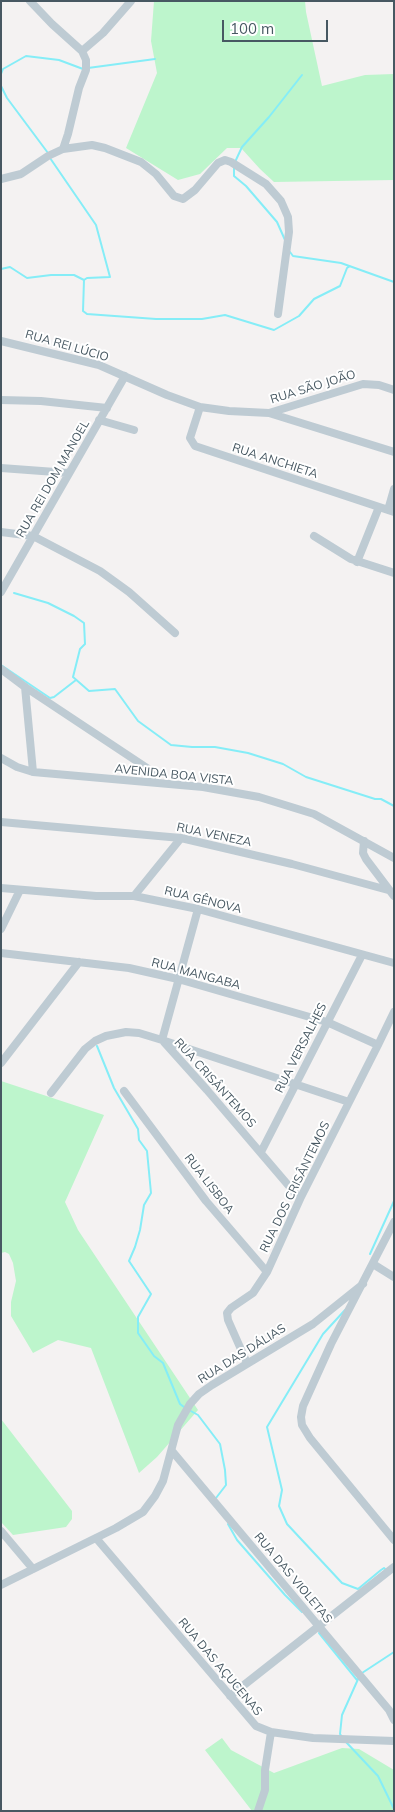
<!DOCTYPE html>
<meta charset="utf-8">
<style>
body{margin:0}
#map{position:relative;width:395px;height:1812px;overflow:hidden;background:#f4f2f2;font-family:Mulish,sans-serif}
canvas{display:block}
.frame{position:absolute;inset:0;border:2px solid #475862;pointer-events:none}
.scale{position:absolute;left:222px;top:20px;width:106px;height:22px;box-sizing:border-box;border:2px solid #475862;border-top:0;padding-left:6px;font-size:15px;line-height:18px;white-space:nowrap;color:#475862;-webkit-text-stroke:4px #fff;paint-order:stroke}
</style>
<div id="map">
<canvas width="395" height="1812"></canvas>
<div class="frame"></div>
<div class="scale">100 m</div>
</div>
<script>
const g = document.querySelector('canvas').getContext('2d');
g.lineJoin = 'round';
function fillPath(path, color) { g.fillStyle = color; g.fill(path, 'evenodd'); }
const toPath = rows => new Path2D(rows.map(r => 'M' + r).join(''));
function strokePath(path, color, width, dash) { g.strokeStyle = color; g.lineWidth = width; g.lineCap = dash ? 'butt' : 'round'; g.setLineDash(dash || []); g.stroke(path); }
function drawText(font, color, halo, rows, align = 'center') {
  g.font = font + ' Mulish,sans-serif'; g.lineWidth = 4; g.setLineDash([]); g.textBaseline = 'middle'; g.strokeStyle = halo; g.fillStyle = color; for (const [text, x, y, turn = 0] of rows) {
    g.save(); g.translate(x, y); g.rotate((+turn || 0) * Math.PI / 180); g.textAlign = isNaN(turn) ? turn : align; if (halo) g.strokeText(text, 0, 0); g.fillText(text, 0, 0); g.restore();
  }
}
const green = toPath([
 [154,1,305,1,306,12,322,86,365,75,394,74,394,180,274,182,260,169,241,148,227,148,200,174,178,180,126,148,157,73,151,41],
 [1,1081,104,1115,65,1202,78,1230,198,1410,157,1457,139,1473,91,1348,58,1340,33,1353,11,1316,11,1302,16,1281,13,1263,9,1254,5,1252,1,1253],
 [1,1419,72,1511,72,1519,66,1527,13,1535,1,1522],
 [222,1738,231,1750,274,1773,342,1748,359,1749,394,1770,394,1811,252,1811,205,1750]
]);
const stream = toPath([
 [88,68,155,59],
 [1,74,3,69,26,56,59,60,83,69],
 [1,86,7,98,48,153],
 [235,162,242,147,269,117,302,75],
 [234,166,234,176,246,186,277,222,285,240],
 [290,252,293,256,341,263,394,282],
 [1,269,10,267,27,278,51,275,74,275,84,280,87,278,110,277,96,225,50,158],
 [84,280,83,311,87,314,156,319,202,319,225,315,274,330,299,316,314,299,340,286,347,268,350,266],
 [14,593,48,603,74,616,84,623,85,644,80,649,73,677,89,691,115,689,138,721,171,745,192,747,215,747,248,753,283,764,306,777,375,799,381,799,394,806],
 [1,665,50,698,54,697,76,680],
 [97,1046,114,1088,138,1129,139,1140,147,1151,151,1193,144,1205,140,1230,135,1247,129,1261,151,1294,138,1317,138,1333,154,1356,163,1363,180,1404,184,1407],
 [370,1254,394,1201],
 [345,1310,323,1334,267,1427,282,1490,279,1506,287,1524,342,1583,358,1589,381,1570,384,1568,387,1571],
 [189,1410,198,1415,220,1444,225,1470,226,1485,216,1498],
 [228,1524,237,1540,285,1595,302,1612],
 [319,1633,357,1680],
 [362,1673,394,1652],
 [342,1737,340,1734,342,1715,359,1677],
 [346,1742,378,1776,394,1809]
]);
const minor = toPath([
 [30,1,52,24,82,51,86,60,86,70,79,88,68,134,63,149],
 [82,51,103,33,131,1],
 [1,179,21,174,48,156,63,149,92,145,105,148,141,162,156,174,174,196,183,199,195,190,218,163,225,160,231,162,266,184,281,201,288,217,289,232,278,314],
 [1,341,99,365,167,395,200,407,229,411,269,413,363,384,379,385,394,390],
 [1,400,41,401,107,408],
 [200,407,190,438,195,446,394,512],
 [269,413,394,452],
 [99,420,134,430],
 [1,468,69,473],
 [388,510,394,489],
 [1,532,33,536,100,571,129,592,175,633],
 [314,536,351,559,394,573],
 [357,562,379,507],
 [1,592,125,376],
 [1,669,25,687,147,768,152,774,152,782],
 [25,687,33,772],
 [1,758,17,767,33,772,203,787,259,797,314,814,394,858],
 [1,822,181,838,292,864,388,890],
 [364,841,363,853,366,859,394,896],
 [1,888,96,896,134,896,198,909,394,963],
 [134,896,181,838],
 [1,929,20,890],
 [1,953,129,968,178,979,327,1022,378,1045],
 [162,1040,198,909],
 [164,1042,207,1090,300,1199],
 [1,1063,79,962],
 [124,1091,206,1201,267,1272],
 [51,1093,85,1049,95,1041,106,1036,126,1032,139,1033,162,1040,349,1102],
 [261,1152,362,955],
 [394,1222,331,1344,303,1406,301,1417,302,1425,310,1438,394,1540],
 [373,1264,394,1277],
 [247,1363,228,1320,227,1313,231,1308,253,1293,267,1272,300,1199,378,1045,394,1012],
 [172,1451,389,1710,394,1720],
 [1,1531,33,1569],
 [96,1538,256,1726,271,1732,313,1738,394,1741],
 [1,1585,116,1528,143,1512,155,1496,163,1481,178,1425,190,1404,199,1394,212,1385,313,1324,363,1284],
 [230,1696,394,1567],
 [258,1811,265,1790,265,1770,271,1732]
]);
const streetNames = [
 ["RUA REI LÚCIO",67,346,16],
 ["RUA SÃO JOÃO",313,387,-17],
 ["RUA ANCHIETA",275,461,18],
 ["RUA REI DOM MANOEL",53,479,-60],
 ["AVENIDA BOA VISTA",174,775,6],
 ["RUA VENEZA",214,835,12],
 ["RUA GÊNOVA",203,900,14],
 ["RUA MANGABA",196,974,15],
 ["RUA VERSALHES",301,1048,-63],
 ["RUA CRISÂNTEMOS",215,1083,48],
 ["RUA LISBOA",209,1184,52],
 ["RUA DOS CRISÂNTEMOS",295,1187,-64],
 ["RUA DAS DÁLIAS",242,1354,-32],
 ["RUA DAS VIOLETAS",293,1578,50],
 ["RUA DAS AÇUCENAS",220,1667,50]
];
fillPath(green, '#bdf5cc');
strokePath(stream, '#85edf7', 2);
strokePath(minor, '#becbd3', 8);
drawText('12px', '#475862', '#fff', streetNames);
</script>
